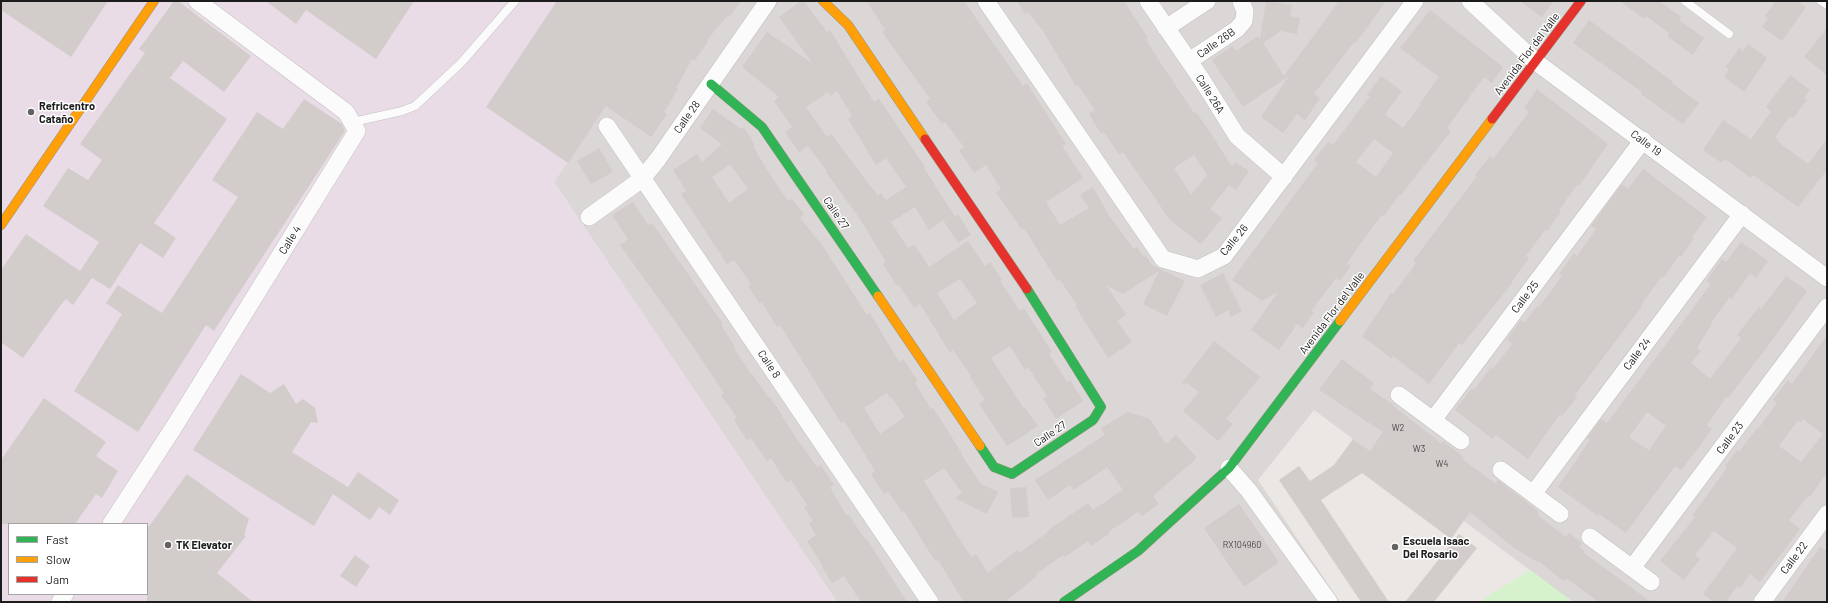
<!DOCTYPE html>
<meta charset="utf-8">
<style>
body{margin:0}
#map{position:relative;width:1828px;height:603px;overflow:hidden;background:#ebe7e4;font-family:Barlow,sans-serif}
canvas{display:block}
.frame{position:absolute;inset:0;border:2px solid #1c1c1c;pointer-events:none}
.legend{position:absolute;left:8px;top:523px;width:140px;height:72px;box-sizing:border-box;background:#fff;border:1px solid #a4a4a4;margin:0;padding:5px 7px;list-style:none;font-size:12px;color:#1c1c1c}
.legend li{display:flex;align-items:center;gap:8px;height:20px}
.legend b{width:20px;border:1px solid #a4a4a4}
</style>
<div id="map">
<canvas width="1828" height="603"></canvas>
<div class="frame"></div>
<ul class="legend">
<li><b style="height:5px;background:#30b455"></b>Fast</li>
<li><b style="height:5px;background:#ff9f0a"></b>Slow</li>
<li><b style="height:5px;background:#e5322d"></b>Jam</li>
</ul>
</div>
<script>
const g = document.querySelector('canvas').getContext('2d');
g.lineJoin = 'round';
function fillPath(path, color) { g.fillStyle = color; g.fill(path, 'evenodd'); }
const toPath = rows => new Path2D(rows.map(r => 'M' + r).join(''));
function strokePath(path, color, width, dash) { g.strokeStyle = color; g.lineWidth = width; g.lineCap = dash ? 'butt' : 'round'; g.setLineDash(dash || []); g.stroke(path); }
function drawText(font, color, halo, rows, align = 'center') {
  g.font = font + ' Barlow,sans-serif'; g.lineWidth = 3; g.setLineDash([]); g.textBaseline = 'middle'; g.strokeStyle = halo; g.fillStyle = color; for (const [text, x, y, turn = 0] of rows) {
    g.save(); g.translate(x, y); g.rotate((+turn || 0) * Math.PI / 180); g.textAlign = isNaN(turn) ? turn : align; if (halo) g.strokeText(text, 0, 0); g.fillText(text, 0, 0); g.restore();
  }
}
const residential = toPath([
 [678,1,1827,1,1827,602,1573,602,1314,410,1258,480,1340,602,837,602,554,182]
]);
const industrial = toPath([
 [1,1,678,1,554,182,837,602,1,602],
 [9,524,147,524,147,594,9,594]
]);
const park = toPath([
 [1530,570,1573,602,1479,602]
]);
const building = toPath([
 [1,1,108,1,71,57,1,10],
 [174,1,178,1,251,56,224,92,183,61,170,78,227,119,154,223,176,238,163,258,140,243,110,289,92,278,73,305,66,299,60,306,23,358,1,342,1,270,26,234,80,271,99,242,43,206,68,168,88,180,102,160,80,144,145,53,139,49],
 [266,1,414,1,376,59,306,10,296,24],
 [557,1,741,1,729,17,727,16,707,40,708,42,694,61,692,59,676,88,678,89,668,106,666,105,667,107,664,112,667,114,651,137,606,106,568,163,486,107],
 [801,1,804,1,827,32,830,30,874,102,879,99,925,167,924,168,955,217,958,214,971,235,958,243,943,220,929,230,915,207,891,222,908,248,914,244,929,267,968,241,985,266,990,262,1002,280,1000,281,1020,311,1024,308,1052,352,1049,354,1067,382,1070,380,1083,401,1056,419,1043,398,1047,396,1028,367,1025,370,1010,346,991,358,1024,409,1025,408,1038,426,1007,446,979,404,985,400,970,377,971,376,953,350,950,353,920,304,914,308,899,285,897,286,883,264,886,262,860,219,826,172,827,171,808,146,799,152,785,132,792,127,774,101,779,97,742,67,767,32,813,64,779,17],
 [837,91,852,116,848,119,876,165,886,158,906,187,886,200,881,193,878,196,831,134,827,137,806,107,828,92,830,96],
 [960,279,977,303,954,320,937,293],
 [867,1,964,1,1023,86,1027,83,1066,144,1062,146,1083,178,1046,202,1060,225,1089,208,1080,195,1093,187,1110,217,1134,249,1137,247,1144,257,1146,256,1152,265,1185,281,1167,316,1143,304,1159,271,1123,294,1106,285,1126,315,1117,321,1132,342,1108,358,1075,306,1077,305,1060,280,1057,281,1024,228,1022,230,996,192,1001,189,986,165,974,173,959,150,964,147,945,122,942,124,926,102,930,99,882,32,885,30],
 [1017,1,1124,1,1148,38,1146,40,1160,62,1194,113,1196,112,1212,135,1232,167,1235,162,1249,171,1236,190,1229,185,1210,209,1222,218,1201,244,1170,220,1123,152,1119,154,1104,132,1101,134,1089,114,1095,110,1078,85,1076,86,1043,31,1028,12,1025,14],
 [1194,155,1207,175,1191,195,1174,168],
 [1266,1,1292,5,1290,16,1300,18,1297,34,1281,31,1263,43,1284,76,1339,1,1386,1,1364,32,1355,43,1354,42,1314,94,1320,98,1305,120,1297,114,1283,133,1261,117,1289,76,1243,107,1212,60,1232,46,1236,51,1258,36,1260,39],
 [1520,1,1554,1,1542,17],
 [1620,1,1659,1,1681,17,1679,20,1704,38,1693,55,1667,36,1669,33,1646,16,1644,19],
 [1776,1,1797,1,1806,7,1782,41,1762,27,1768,19,1765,16],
 [1430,10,1503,67,1492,83,1484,77,1447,128,1451,131,1401,195,1400,194,1384,216,1382,215,1363,240,1347,263,1351,266,1340,281,1336,278,1311,311,1314,312,1303,328,1297,324,1279,350,1251,330,1278,292,1262,301,1232,280,1318,163,1314,160,1328,142,1333,145,1370,96,1367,95,1381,76,1402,91,1385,114,1403,128,1421,104,1420,103,1439,77,1400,48],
 [1374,139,1393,153,1376,177,1356,162],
 [1589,20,1673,82,1672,83,1699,103,1683,124,1641,94,1642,92,1573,43],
 [1827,28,1827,75,1804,57],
 [1748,44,1767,58,1744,92,1724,77,1729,70,1726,67,1739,48,1743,51],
 [1790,75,1810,90,1804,98,1807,100,1793,118,1790,116,1775,137,1779,140,1777,141,1808,164,1827,139,1827,170,1798,207,1753,175,1751,178,1725,159,1722,163,1703,150,1723,120,1751,139,1771,112,1766,107],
 [1537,89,1608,144,1579,186,1577,185,1559,210,1561,212,1547,231,1545,230,1526,256,1529,258,1512,281,1513,282,1462,345,1459,343,1429,384,1393,356,1391,358,1362,336,1391,293,1393,294,1412,269,1416,263,1413,261,1477,176,1475,175,1490,156,1493,159,1529,112,1524,108],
 [304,99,342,124,345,131,214,331,206,325,138,432,74,391,122,314,106,303,118,285,162,313,238,197,212,180,257,112,283,129],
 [713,109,741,129,743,128,745,129,755,145,753,146,767,170,788,201,792,199,804,214,800,218,822,245,867,315,870,313,899,362,903,359,918,381,915,383,931,409,933,408,948,431,962,454,961,454,981,484,998,492,987,514,955,498,962,493,944,468,924,481,965,548,972,557,976,554,988,573,1017,550,1019,553,1048,532,1047,531,1088,503,1093,510,1123,490,1107,467,1074,490,1070,485,1048,500,1035,480,1105,435,1101,429,1103,427,1128,412,1150,419,1166,444,1176,435,1197,458,1153,496,1159,504,1142,516,1138,512,1108,532,1109,534,1091,546,1088,541,1065,557,1063,555,1036,574,1037,576,1005,602,964,602,938,560,935,561,904,511,902,512,888,491,884,494,871,474,875,471,860,446,844,421,841,423,780,325,777,327,762,302,760,304,748,286,751,284,734,260,727,264,681,194,686,191,673,170,697,154,702,162,722,144,700,128],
 [730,164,748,189,729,203,712,177],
 [887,393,890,399,892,398,905,417,880,434,864,408],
 [599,148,613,172,591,184,577,161],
 [1643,169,1707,217,1692,237,1694,238,1681,257,1679,256,1663,278,1661,277,1641,305,1642,306,1575,395,1577,397,1562,416,1560,414,1528,459,1496,435,1493,439,1455,410,1472,388,1474,390,1491,367,1493,369,1512,344,1507,339,1521,320,1524,323,1537,306,1539,307,1562,276,1559,274,1574,253,1577,256,1596,229,1591,226,1622,184,1628,189],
 [633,202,648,225,652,223,723,324,721,325,735,347,734,348,751,374,752,374,769,398,770,397,800,444,801,444,817,467,821,465,834,485,830,487,846,515,848,514,865,539,866,538,907,602,861,602,844,576,832,583,822,567,823,566,807,541,816,535,809,523,813,521,804,507,807,505,791,480,787,483,771,458,767,461,751,438,747,440,734,420,737,418,721,395,724,393,692,345,620,245,628,239,612,215],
 [1741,242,1768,261,1756,278,1750,273,1732,299,1730,297,1711,323,1712,324,1697,348,1701,351,1691,363,1710,379,1741,338,1737,335,1759,307,1761,309,1786,276,1807,291,1776,335,1728,398,1726,397,1707,425,1712,429,1699,447,1681,470,1675,466,1626,533,1599,514,1598,516,1558,487,1590,440,1587,438,1601,419,1607,423,1711,284,1706,281,1722,259,1726,262],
 [1647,412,1666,426,1649,450,1629,437],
 [1223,273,1242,311,1231,317,1228,310,1216,317,1200,285],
 [1827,335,1827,473,1810,497,1808,496,1789,520,1800,529,1760,582,1750,574,1740,588,1737,586,1726,602,1714,602,1703,594,1737,548,1714,531,1695,555,1700,559,1684,580,1660,561,1695,517,1692,516,1727,468,1725,466,1737,450,1739,452,1757,428,1758,429,1777,403,1773,400,1788,380,1792,384],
 [1803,419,1823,434,1801,462,1779,446,1798,420,1801,422],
 [1214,341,1260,377,1226,419,1233,424,1218,441,1183,411,1199,392,1187,383,1181,384],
 [1342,359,1374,383,1370,389,1394,405,1393,406,1441,443,1443,441,1464,457,1462,459,1496,484,1498,480,1519,496,1539,512,1537,515,1566,537,1569,533,1582,543,1579,547,1585,552,1584,553,1651,602,1599,602,1566,578,1564,581,1538,561,1537,562,1513,547,1470,512,1451,539,1362,473,1321,500,1389,602,1361,602,1279,480,1299,466,1310,481,1334,465,1353,439,1370,451,1383,432,1319,390],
 [241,374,270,393,284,384,296,404,303,399,315,408,318,423,311,422,292,452,348,487,358,472,399,500,390,515,379,507,370,520,333,494,314,526,193,450],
 [44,398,106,442,96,456,118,471,102,498,96,494,75,524,1,524,1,460],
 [187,474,249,519,244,535,246,536,217,573,253,602,147,602,147,529],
 [1026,487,1029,517,1012,518,1010,488],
 [1239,504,1279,562,1244,587,1204,528],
 [1459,534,1477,548,1434,602,1405,602],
 [1820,547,1827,551,1827,602,1782,602],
 [355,555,370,566,356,587,340,576]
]);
const lane = toPath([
 [1685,1,1729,34],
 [1821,1,1827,5],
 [353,122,402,111,415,106,461,63,515,1]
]);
const street = toPath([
 [986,1,1163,259,1198,269,1224,256,1415,1],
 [1148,1,1202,80,1237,136,1284,177],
 [1470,1,1536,62,1827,278],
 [1166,28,1207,1],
 [1189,61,1237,29,1244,21,1245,11,1241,1],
 [607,126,930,602],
 [589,217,642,179,658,159,768,1],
 [1399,395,1461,441],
 [1433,420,1643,140],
 [1229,468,1249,491,1329,602],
 [1501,470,1560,514],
 [1533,494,1742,214],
 [111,524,174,427,357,131,346,112,197,1],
 [1590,537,1651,582],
 [1632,568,1827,307],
 [60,602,65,594],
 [1762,602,1827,514]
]);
const fast = toPath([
 [711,84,762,127,878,296],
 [980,446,994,467,1012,474,1093,420,1101,407,1027,289],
 [1064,602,1138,551,1229,468,1340,321]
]);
const slow = toPath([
 [823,1,848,25,925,139],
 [1,225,154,1],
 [878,296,980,446],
 [1340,321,1492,119]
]);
const jam = toPath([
 [1492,119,1581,1],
 [925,139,1027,289]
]);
const markers = [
 [31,112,4,"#646362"],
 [168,545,4,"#646362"],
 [1395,547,4,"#646362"]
];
const numberNames = [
 ["W2",1398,428],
 ["W3",1419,449],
 ["W4",1442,464],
 ["RX104960",1242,545]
];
const streetNames = [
 ["Calle 26B",1216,43,-35],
 ["Avenida Flor del Valle",1527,54,-53],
 ["Calle 26A",1210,94,58],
 ["Calle 28",687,117,-55],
 ["Calle 19",1646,143,37],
 ["Calle 27",836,213,56],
 ["Calle 4",290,240,-58],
 ["Calle 26",1234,240,-50],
 ["Calle 25",1525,297,-53],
 ["Avenida Flor del Valle",1332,313,-53],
 ["Calle 24",1637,354,-53],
 ["Calle 8",769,364,56],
 ["Calle 27",1050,434,-34],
 ["Calle 23",1730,438,-53],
 ["Calle 22",1794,558,-53]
];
const poiNames = [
 ["Refricentro",39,106],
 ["Cataño",39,119],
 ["Escuela Isaac",1403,541],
 ["Del Rosario",1403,554],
 ["TK Elevator",176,545]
];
fillPath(residential, '#dad7d6');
fillPath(industrial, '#e9dce6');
fillPath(park, '#d6f2cd');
fillPath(building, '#d2cdcb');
strokePath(lane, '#c2c0bf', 9);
strokePath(street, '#c2c0bf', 18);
strokePath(fast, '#96917c', 10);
strokePath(slow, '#96917c', 10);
strokePath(jam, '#96917c', 10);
strokePath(lane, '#fcfbfb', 8);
strokePath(street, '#fcfbfb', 17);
strokePath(fast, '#30b455', 9);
strokePath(slow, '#ff9f0a', 9);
strokePath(jam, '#e5322d', 9);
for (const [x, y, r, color] of markers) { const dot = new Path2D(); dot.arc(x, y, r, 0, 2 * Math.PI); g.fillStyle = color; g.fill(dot); strokePath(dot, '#fff', 1.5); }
drawText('9px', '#4a4949', null, numberNames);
drawText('11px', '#1c1c1c', '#fff', streetNames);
drawText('bold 11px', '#1c1c1c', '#fff', poiNames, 'left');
</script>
